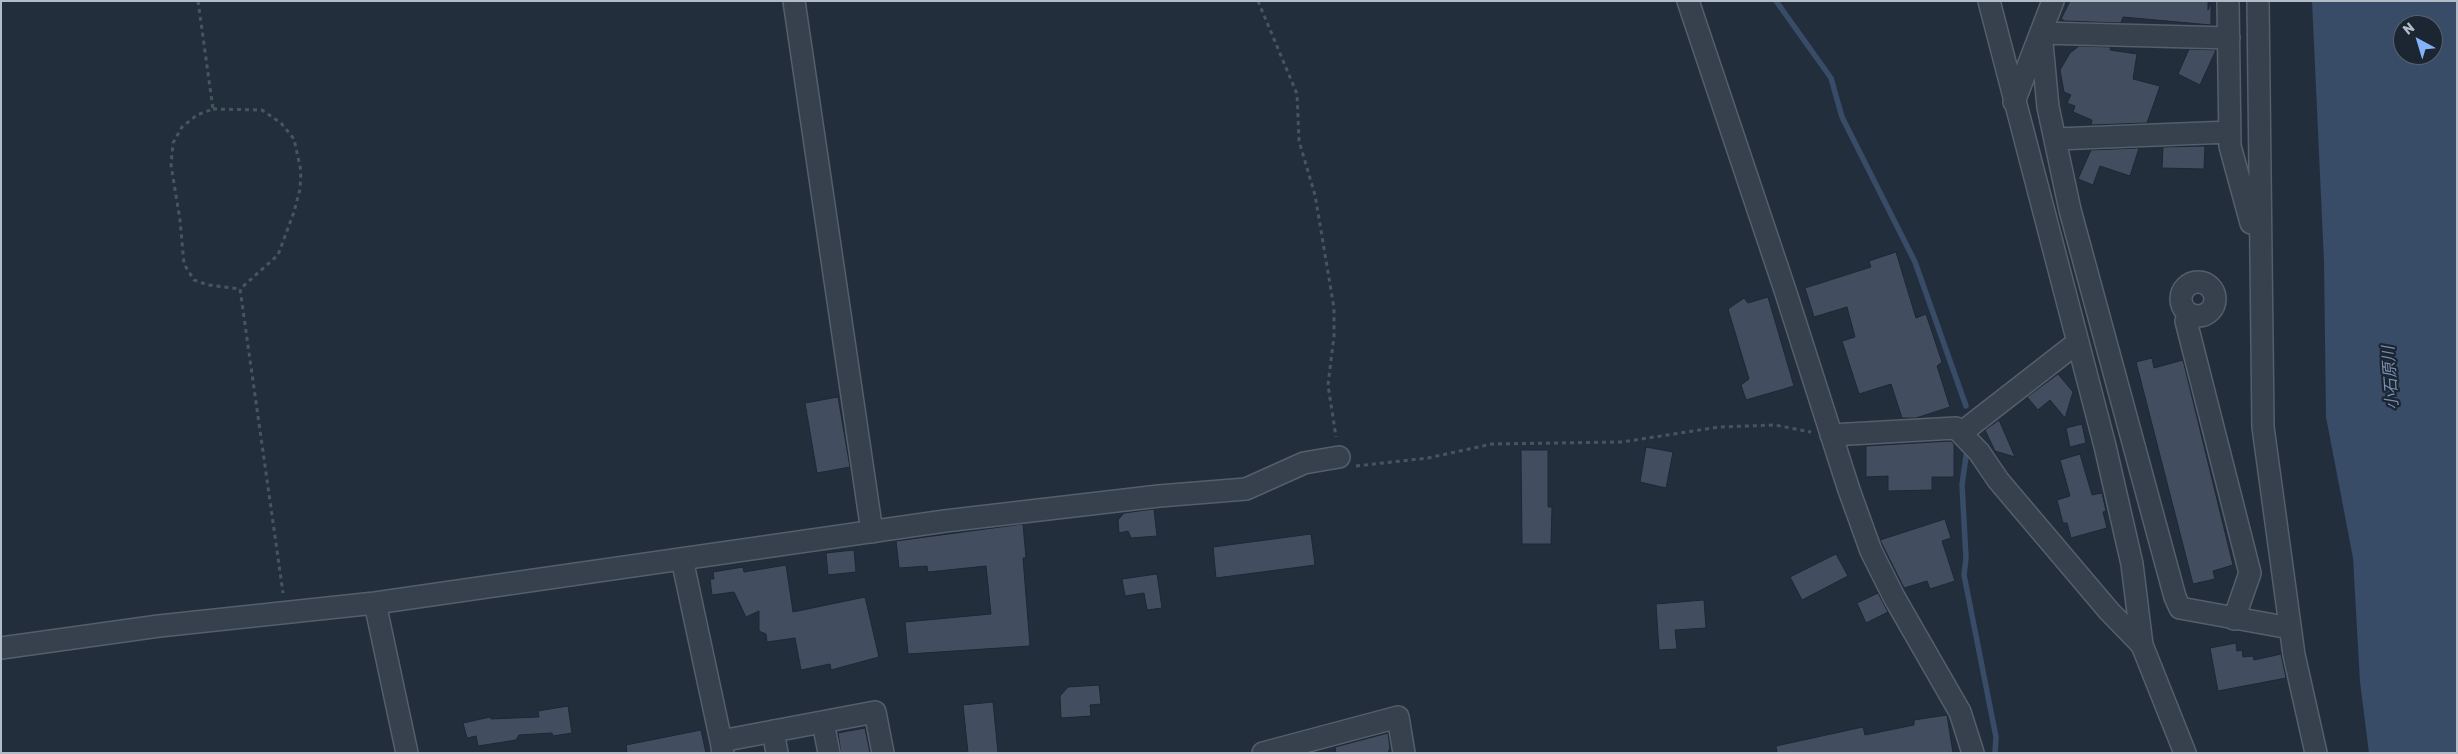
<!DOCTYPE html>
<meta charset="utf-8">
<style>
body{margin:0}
#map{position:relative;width:2458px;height:754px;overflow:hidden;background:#232e3d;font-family:Rubik,sans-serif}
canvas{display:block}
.frame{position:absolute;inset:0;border:2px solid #b2bbc8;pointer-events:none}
.north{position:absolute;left:2393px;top:15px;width:50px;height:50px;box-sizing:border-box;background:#1c2532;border:1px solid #58616e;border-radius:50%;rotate:321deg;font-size:14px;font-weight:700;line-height:20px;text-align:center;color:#b2bbc8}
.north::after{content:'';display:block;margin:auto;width:18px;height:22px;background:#86b2fa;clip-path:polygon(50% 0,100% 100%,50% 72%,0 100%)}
</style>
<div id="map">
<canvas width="2458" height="754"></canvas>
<div class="frame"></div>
<div class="north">N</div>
</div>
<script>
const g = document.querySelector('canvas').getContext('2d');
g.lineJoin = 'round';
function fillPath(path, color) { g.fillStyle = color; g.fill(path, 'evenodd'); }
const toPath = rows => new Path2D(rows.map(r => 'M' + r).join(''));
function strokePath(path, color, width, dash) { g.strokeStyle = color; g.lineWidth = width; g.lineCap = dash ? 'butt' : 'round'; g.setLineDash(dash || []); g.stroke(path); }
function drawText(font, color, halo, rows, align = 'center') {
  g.font = font + ' Rubik,"Noto Sans JP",sans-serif'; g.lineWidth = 4.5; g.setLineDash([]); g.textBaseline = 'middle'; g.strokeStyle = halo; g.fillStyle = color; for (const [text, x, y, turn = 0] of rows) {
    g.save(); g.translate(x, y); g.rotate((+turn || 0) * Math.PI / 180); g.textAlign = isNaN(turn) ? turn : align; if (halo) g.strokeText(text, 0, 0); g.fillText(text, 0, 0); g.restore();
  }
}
const water = toPath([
 [2312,1,2457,1,2457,753,2369,753,2360,682,2353,558,2326,417,2324,262],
 [2403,25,2433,25,2433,55,2403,55]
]);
const stream = toPath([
 [1776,1,1831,78,1842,117,1915,262,1966,406],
 [1967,449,1962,485,1966,558,1964,575,1996,737,1995,753]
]);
const building = toPath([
 [2070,1,2208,1,2208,10,2211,3,2211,25,2123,17,2121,23,2065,21,2061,19,2070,1],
 [2079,46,2111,47,2110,50,2137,54,2133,79,2160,86,2147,123,2091,125,2092,120,2073,112,2075,106,2067,103,2071,95,2064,92,2060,70,2070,53,2079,46],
 [2189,49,2216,50,2200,85,2178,74,2189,49],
 [2205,146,2204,169,2162,168,2163,147,2205,146],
 [2139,148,2130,176,2100,166,2093,185,2078,179,2091,150,2139,148],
 [1896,252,1916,318,1926,314,1942,362,1937,366,1950,407,1916,418,1902,418,1891,384,1859,394,1842,341,1855,337,1847,307,1814,317,1805,288,1871,267,1869,261,1896,252],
 [1768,297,1794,386,1746,400,1741,385,1749,379,1728,309,1744,298,1748,303,1768,297],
 [2152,358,2154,368,2183,360,2233,565,2213,571,2215,579,2193,584,2136,362,2152,358],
 [2058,374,2073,392,2065,418,2050,400,2038,410,2027,397,2058,374],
 [838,397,850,467,817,473,805,403,838,397],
 [1999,420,2015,457,1995,451,1985,430,1999,420],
 [2082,424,2086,443,2070,447,2066,428,2082,424],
 [1951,441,1954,444,1954,477,1932,477,1932,490,1888,491,1888,476,1866,477,1866,446,1951,441],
 [1646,447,1673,452,1666,488,1640,482,1646,447],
 [1521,450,1548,450,1548,507,1552,507,1551,544,1522,544,1521,450],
 [2080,454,2092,495,2102,493,2106,511,2103,512,2107,528,2071,538,2067,523,2063,523,2057,500,2070,496,2060,460,2080,454],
 [1154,509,1157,536,1131,538,1128,531,1119,533,1118,520,1124,513,1154,509],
 [1945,519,1951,538,1942,541,1955,581,1930,589,1927,581,1904,588,1880,540,1945,519],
 [1023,524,1026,558,1023,558,1030,646,908,654,905,622,991,614,986,566,928,572,927,566,899,568,896,541,1023,524],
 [1311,534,1315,565,1216,578,1213,547,1311,534],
 [854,550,856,572,828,575,826,553,854,550],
 [1836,554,1848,576,1802,600,1790,577,1836,554],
 [786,565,793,612,865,597,879,657,831,670,830,664,801,670,795,638,767,642,766,634,759,631,759,611,746,617,734,592,712,595,710,579,714,579,713,572,743,567,744,572,786,565],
 [1157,574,1162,608,1147,610,1144,593,1125,596,1122,579,1157,574],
 [1878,593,1888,612,1866,623,1857,603,1878,593],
 [1704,600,1706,628,1675,630,1677,649,1659,650,1656,604,1704,600],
 [2236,643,2237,651,2242,650,2243,657,2253,656,2254,660,2281,654,2286,678,2218,691,2210,648,2236,643],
 [1099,685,1101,704,1090,705,1091,716,1061,718,1060,696,1068,687,1099,685],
 [993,702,998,753,968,753,963,705,993,702],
 [568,706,572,733,553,736,552,733,519,735,516,740,478,746,476,736,467,738,463,723,490,717,491,719,539,717,538,711,568,706],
 [1947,715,1953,753,1777,753,1776,746,1863,727,1865,735,1914,725,1914,720,1947,715],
 [865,728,870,753,841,753,838,733,865,728],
 [701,730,706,753,627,753,626,745,701,730],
 [1388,733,1390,748,1388,753,1336,753,1335,747,1388,733]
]);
const path = toPath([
 [198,1,213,109,197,115,182,127,173,143,171,165,180,220,184,264,194,280,208,285,240,289,283,593],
 [1258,1,1297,94,1299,141,1315,195,1334,308,1334,336,1328,385,1336,437],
 [213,109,262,110,281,123,294,139,301,171,300,189,294,212,278,255,240,289],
 [1356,466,1428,458,1492,444,1622,442,1719,427,1775,425,1811,432]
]);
const minor = toPath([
 [794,1,872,532],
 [1688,1,1785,290,1849,490,1871,551,1894,597,1960,712,1973,753],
 [1989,1,2105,446,2132,564,2142,645,2185,753],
 [2228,1,2230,146,2251,223],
 [2258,1,2263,427,2294,655,2316,753],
 [2229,38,2041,33,2048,107,2070,210,2175,597,2180,608,2290,628],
 [2014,102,2053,1],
 [2056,139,2230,132],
 '2181 299a17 17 0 1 1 34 0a17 17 0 1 1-34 0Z',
 [2188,313,2186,321,2250,573,2234,619],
 [1961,433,2078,342],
 [1831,435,1956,428,1979,452,1998,480,2109,611,2142,645],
 [682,559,721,741],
 [375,603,407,753],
 [1,648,159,626,375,603,945,521,1159,496,1246,489,1304,463,1339,457],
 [823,722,829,753],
 [773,731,777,753],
 [723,753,721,741,875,712,883,753],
 [1263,753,1398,717,1404,753]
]);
const waterNames = [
 ["小石原川",2391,378,-94]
];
fillPath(water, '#384b67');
strokePath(stream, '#384b67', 5.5);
fillPath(building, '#424e5f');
strokePath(building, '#1e2734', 1);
strokePath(minor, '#555e6b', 24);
strokePath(path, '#43585b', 3, [4, 4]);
strokePath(minor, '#37404d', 21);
drawText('italic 16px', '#7a91b1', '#1c2532', waterNames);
</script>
